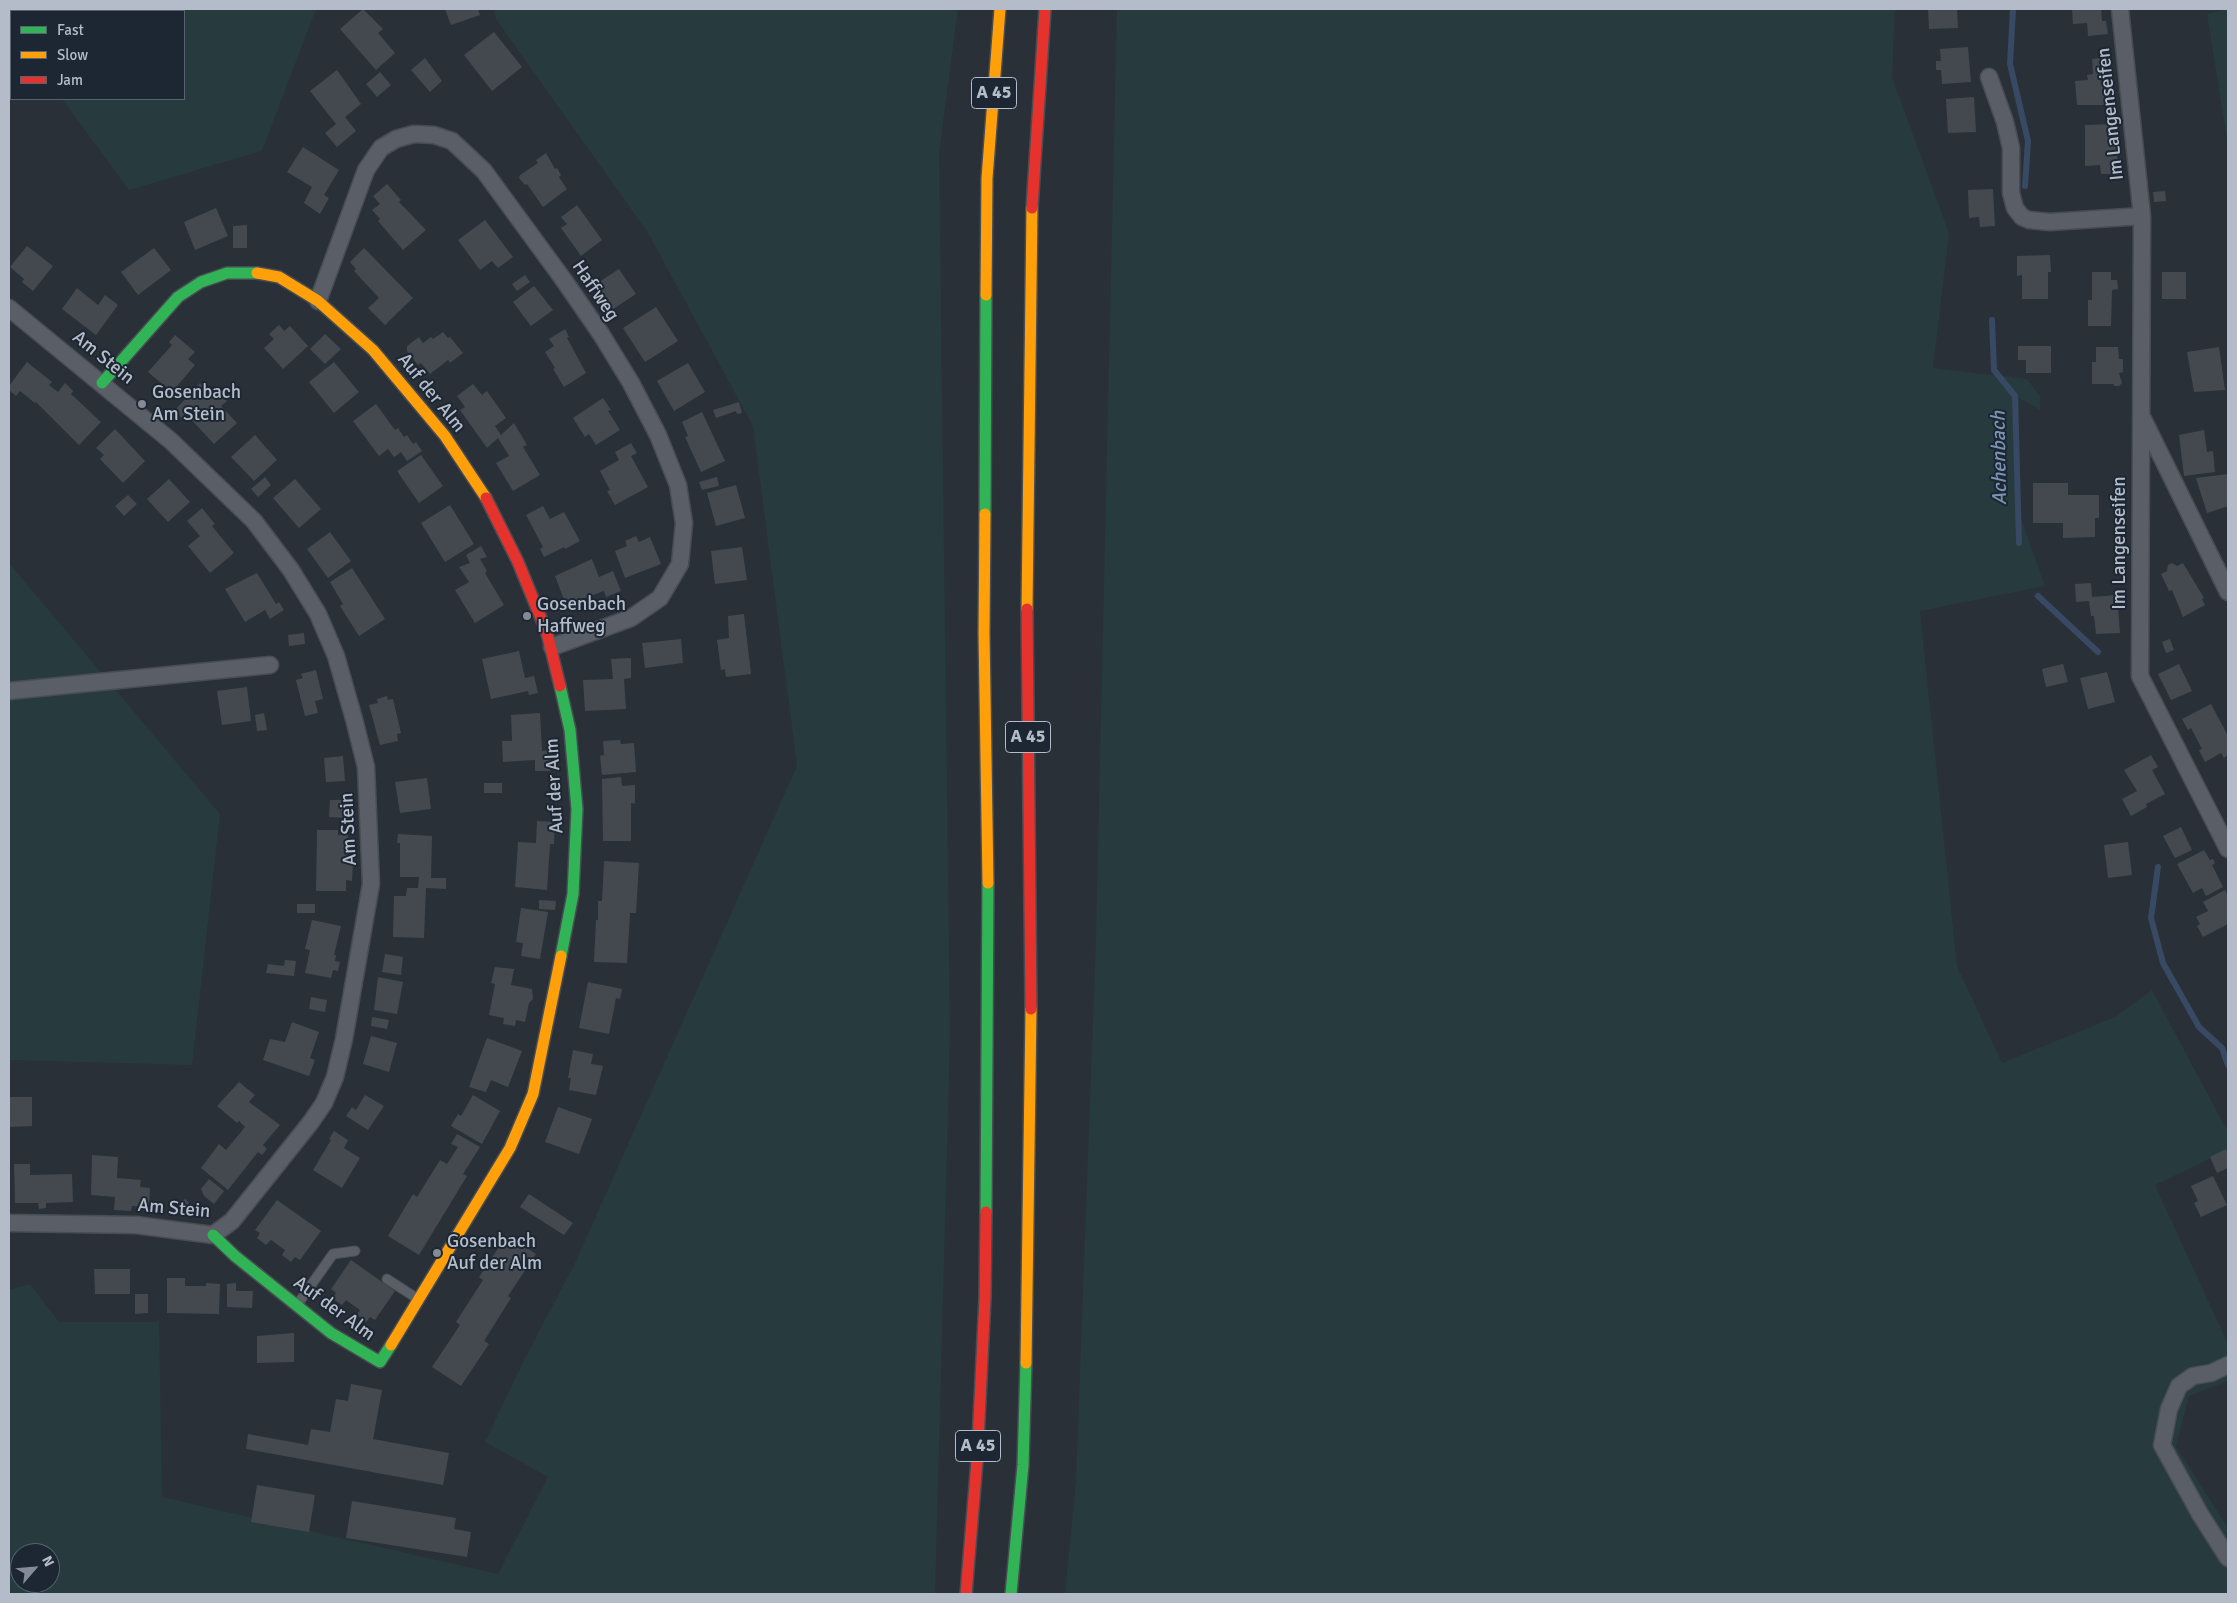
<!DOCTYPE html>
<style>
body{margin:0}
#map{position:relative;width:2237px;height:1603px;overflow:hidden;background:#2a3038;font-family:Signika,sans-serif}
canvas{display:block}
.frame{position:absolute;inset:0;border:10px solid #b4bcc9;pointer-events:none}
.legend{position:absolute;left:10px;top:10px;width:175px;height:90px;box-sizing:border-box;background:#1d2633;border:1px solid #59626f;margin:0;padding:6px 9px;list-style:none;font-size:15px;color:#b4bcc9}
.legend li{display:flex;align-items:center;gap:10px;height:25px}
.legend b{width:25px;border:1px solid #59626f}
.north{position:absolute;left:10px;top:1543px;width:50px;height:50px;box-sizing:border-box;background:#1d2633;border:1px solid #59626f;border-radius:50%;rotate:63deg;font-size:14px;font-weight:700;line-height:20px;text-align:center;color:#b4bcc9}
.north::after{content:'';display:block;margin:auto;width:18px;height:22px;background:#848b96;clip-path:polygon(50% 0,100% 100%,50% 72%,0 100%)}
</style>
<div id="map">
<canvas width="2237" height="1603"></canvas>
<div class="frame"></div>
<ul class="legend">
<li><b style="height:6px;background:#30b455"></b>Fast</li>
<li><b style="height:6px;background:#ff9f0a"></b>Slow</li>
<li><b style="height:6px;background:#e5322d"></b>Jam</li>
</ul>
<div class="north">N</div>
</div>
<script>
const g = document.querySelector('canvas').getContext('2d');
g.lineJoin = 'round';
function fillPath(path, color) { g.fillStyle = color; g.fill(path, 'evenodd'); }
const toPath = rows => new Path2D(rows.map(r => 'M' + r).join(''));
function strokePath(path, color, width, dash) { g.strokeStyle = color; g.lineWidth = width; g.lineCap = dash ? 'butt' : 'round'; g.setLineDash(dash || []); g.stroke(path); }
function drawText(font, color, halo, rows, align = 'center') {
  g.font = font + ' Signika,sans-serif'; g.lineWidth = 4; g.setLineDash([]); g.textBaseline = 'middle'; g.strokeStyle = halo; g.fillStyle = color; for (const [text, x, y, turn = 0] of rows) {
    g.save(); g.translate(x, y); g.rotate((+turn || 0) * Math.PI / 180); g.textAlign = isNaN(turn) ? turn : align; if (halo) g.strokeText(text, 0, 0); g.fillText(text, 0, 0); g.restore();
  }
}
const green = toPath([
 [9,9,316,9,262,151,129,190,62,99,184,99,184,11,11,11,11,30,9,26],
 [493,9,958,9,939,153,950,1035,935,1594,9,1594,9,1290,30,1284,59,1322,159,1322,162,1497,498,1574,548,1477,485,1442,524,1360,575,1263,797,766,753,426,648,233,496,19],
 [20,1553,50,1553,50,1583,20,1583],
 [1117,9,1895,9,1892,77,1949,233,1933,368,2027,379,2040,396,2040,410,2019,398,2018,510,2045,586,1920,611,1957,966,2002,1063,2115,1017,2152,990,2228,1132,2228,1150,2155,1185,2228,1344,2228,1381,2189,1396,2176,1446,2228,1528,2228,1594,1065,1594,1076,1482,1096,938],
 [2228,9,2228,145,2207,14],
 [9,563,220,814,192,1065,9,1060]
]);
const stream = toPath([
 [2013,9,2010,64,2028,141,2025,186],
 [1992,320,1994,370,2015,396,2019,543],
 [2038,596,2098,652],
 [2158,867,2151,918,2163,963,2199,1027,2222,1048,2228,1065]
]);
const building = toPath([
 [363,9,383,29,378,33,395,53,376,70,340,29],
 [445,9,478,9,480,15,451,25],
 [1928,9,1957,9,1958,28,1929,29],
 [2072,9,2101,9,2102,21,2106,21,2108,34,2088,36,2087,23,2073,24],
 [494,32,522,67,492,91,464,55],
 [1968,47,1971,82,1942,84,1941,70,1936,70,1936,61,1941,61,1940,49],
 [2109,57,2110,74,2100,75,2101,85,2107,85,2108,105,2077,105,2075,81,2088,80,2087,75,2093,74,2092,59],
 [425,58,442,81,430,92,411,70],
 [337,70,361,104,345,117,356,131,337,147,325,133,336,124,310,91],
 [380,72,391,85,377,97,366,84],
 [1974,97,1976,132,1948,133,1946,99],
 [2116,124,2118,174,2101,174,2100,165,2085,166,2085,125],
 [303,147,339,170,324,195,329,198,320,214,304,203,312,187,287,172],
 [546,153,555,169,557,168,561,175,559,177,567,189,543,207,527,184,525,185,519,178,520,175,538,163,536,160],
 [387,184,401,200,399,202,426,230,403,250,378,221,380,219,372,210,380,204,373,196],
 [1993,189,1995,226,1980,227,1979,217,1969,218,1968,190],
 [2165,191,2166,201,2154,202,2153,192],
 [577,205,602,240,581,256,561,228,567,224,561,217],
 [216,208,228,236,195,250,184,222],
 [485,220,513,257,498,268,492,261,480,270,458,240],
 [247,225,247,248,233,248,233,226],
 [27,246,53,266,33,291,22,282,24,279,10,267],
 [154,248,171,270,138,295,121,272],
 [364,248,413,298,385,325,368,308,379,298,354,271,356,269,350,262],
 [2050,255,2051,272,2048,272,2048,299,2022,299,2022,275,2017,276,2017,256],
 [619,269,636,294,613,309,596,284],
 [2092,272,2111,272,2111,280,2117,280,2118,289,2112,290,2111,326,2088,326,2088,300,2092,300],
 [2162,272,2186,272,2186,299,2162,299],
 [525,275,530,282,517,291,512,284],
 [534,286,553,310,531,326,513,302],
 [77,288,98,305,105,295,118,305,96,335,62,309],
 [656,307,678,341,645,362,623,328],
 [279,325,284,331,290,326,308,346,283,369,264,348,274,339,269,334],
 [565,329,569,337,567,338,586,373,564,387,553,369,555,368,545,352,554,346,549,339],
 [443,332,448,338,450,337,463,353,450,363,448,360,430,374,421,363,418,365,407,351,407,346,419,337,423,343,431,337,433,339],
 [325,334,341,349,325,364,310,349],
 [175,335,195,352,188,359,195,365,172,392,148,372,172,345,169,342],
 [2018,346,2051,346,2051,373,2026,373,2026,360,2018,360],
 [2096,347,2118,347,2119,359,2123,359,2123,372,2119,373,2122,383,2119,386,2115,386,2113,384,2092,384,2092,362,2096,362],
 [2219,347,2225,390,2194,392,2187,352],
 [27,362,52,382,49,385,58,392,65,383,73,391,71,394,101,422,79,445,36,402,35,403,20,391,16,396,9,390,9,386],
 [334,362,359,392,334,413,309,382],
 [688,363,705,392,674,411,657,381],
 [200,383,209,393,215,388,227,401,221,406,237,423,214,444,188,416,183,420,175,410],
 [473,384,482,395,487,391,506,418,495,426,501,435,514,423,527,445,523,447,540,475,513,491,496,463,509,456,498,438,487,448,460,410,465,407,457,396],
 [603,398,611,410,608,411,620,430,596,445,589,434,585,437,573,418],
 [739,402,742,413,737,414,736,411,716,418,713,410],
 [376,404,395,430,398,428,404,437,407,435,413,444,416,442,422,451,407,461,401,452,394,457,388,449,379,456,353,421],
 [702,412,725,461,701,472,685,437,688,436,682,422],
 [115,429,145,461,123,483,100,459,104,455,96,448],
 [2204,430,2207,452,2213,451,2215,472,2184,476,2179,435],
 [255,435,277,460,254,481,231,457],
 [631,443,637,453,631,456,648,487,615,505,607,491,610,490,600,471,619,460,615,452],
 [421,455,443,486,419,503,397,471],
 [2228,474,2228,506,2207,513,2196,478],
 [265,477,271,485,258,497,251,489],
 [717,477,719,486,702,490,699,482],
 [169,479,190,502,168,522,147,499],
 [295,479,321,509,299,528,273,498],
 [2033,483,2068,483,2068,495,2099,495,2099,518,2095,518,2095,537,2063,538,2063,523,2033,523],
 [736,485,745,518,716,526,707,493],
 [128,495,137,504,124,516,115,506],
 [450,505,474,544,445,562,421,523],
 [543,506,550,519,564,512,580,541,565,549,564,547,544,557,540,549,543,547,526,515],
 [202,508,215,524,212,526,234,553,210,573,188,546,200,536,187,521],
 [330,532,351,561,328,578,307,549],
 [636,536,639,542,650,537,661,564,625,578,615,551,627,546,625,541],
 [481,546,487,557,480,559,487,571,485,573,504,605,475,623,455,590,469,582,459,567,470,563,466,555],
 [742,547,747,580,715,584,711,551],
 [592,559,599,577,613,571,621,591,606,597,604,591,566,605,555,576],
 [2172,563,2177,566,2183,563,2204,598,2202,599,2205,605,2183,617,2172,590,2169,591,2161,574,2167,571,2168,565],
 [352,568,385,619,359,636,340,606,343,604,330,582],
 [257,573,276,604,279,602,284,610,270,619,265,610,245,622,225,589],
 [2091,583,2092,597,2117,595,2120,633,2096,634,2094,616,2091,616,2089,601,2076,602,2075,584],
 [744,614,751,674,726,677,725,669,721,670,717,640,729,638,728,616],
 [304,633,305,644,289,646,288,635],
 [681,639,683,663,645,668,642,643],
 [2170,639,2174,650,2166,653,2162,642],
 [519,651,525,678,534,676,538,693,529,695,528,691,491,699,482,659],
 [631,658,631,678,624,679,626,709,585,711,583,680,613,679,611,659],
 [2063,664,2068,682,2046,687,2042,669],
 [2179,664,2192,691,2171,700,2158,674],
 [316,670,323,699,315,701,318,713,305,716,296,680,303,678,301,674],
 [2107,672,2115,702,2088,709,2080,678],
 [247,687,251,721,222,725,217,691],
 [387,696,388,700,393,699,401,733,397,734,398,741,380,745,369,705,378,703,377,699],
 [2211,704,2228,736,2228,755,2224,758,2221,753,2205,762,2199,750,2202,749,2191,728,2188,730,2182,719],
 [264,713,267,730,257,731,255,715],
 [540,713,542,751,550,750,550,771,535,771,535,760,503,762,502,741,512,741,511,715],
 [620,740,621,744,634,743,636,772,602,775,600,756,604,755,603,741],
 [2151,755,2158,767,2152,770,2165,794,2146,804,2147,807,2131,816,2122,799,2137,791,2124,770],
 [343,756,345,781,326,782,324,758],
 [621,777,622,786,635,785,635,804,631,803,631,841,603,841,602,779],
 [427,778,431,809,400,813,395,782],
 [484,783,502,783,502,793,484,793],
 [330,800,347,800,347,818,329,817],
 [537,821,555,822,554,844,550,844,547,890,515,887,518,842,536,843],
 [2181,827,2192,850,2175,858,2163,836],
 [317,830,338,830,338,835,348,835,347,863,353,863,352,881,346,880,346,891,316,891],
 [398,834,432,836,431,878,446,878,446,889,426,888,424,938,393,937,394,896,406,896,407,888,418,888,419,877,400,877,400,843,397,843],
 [2128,842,2132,875,2108,878,2104,845],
 [2204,850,2210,860,2213,859,2215,863,2212,865,2223,887,2206,896,2202,888,2193,893,2177,864],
 [604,861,639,863,636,913,630,913,627,963,594,962,596,920,598,920,598,901,602,901],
 [2225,890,2228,896,2228,924,2203,937,2197,926,2200,924,2196,917,2208,911,2203,902],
 [539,900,556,901,555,910,539,909],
 [297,904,315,904,315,913,297,913],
 [521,908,548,912,540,959,521,956,523,943,516,942],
 [312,920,341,926,334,955,336,955,335,961,340,962,338,971,333,970,331,978,305,973,310,950,305,949],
 [385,954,403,957,401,975,382,972],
 [285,960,296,961,294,976,266,973,268,964,284,966],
 [495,967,514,969,511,985,532,989,533,999,529,1003,525,1022,516,1020,515,1026,503,1024,504,1018,489,1015,495,984,491,983],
 [378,977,403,982,397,1014,374,1010],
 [588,982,622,989,620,999,616,998,609,1034,579,1028],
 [311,997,327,1000,325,1012,309,1009],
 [372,1017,389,1020,387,1029,371,1026],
 [292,1022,319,1032,310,1058,315,1060,309,1076,263,1060,270,1039,285,1042],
 [371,1036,397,1043,389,1072,363,1064],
 [487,1038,522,1051,508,1087,491,1080,486,1092,469,1087],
 [573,1050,593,1054,591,1064,603,1066,596,1095,569,1090,571,1078,568,1078],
 [239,1082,255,1095,249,1102,280,1125,263,1145,267,1149,262,1155,258,1152,228,1190,201,1168,219,1144,226,1150,245,1127,239,1121,237,1123,217,1106],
 [365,1095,384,1106,368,1130,346,1116,352,1107,356,1110],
 [473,1095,500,1111,482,1144,451,1126,458,1114,461,1116],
 [10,1097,32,1097,32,1126,9,1127],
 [558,1107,592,1119,579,1154,545,1142],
 [334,1131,348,1140,344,1148,360,1158,342,1188,313,1170,331,1140,329,1139],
 [457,1134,480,1147,463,1174,467,1176,419,1255,388,1236,413,1194,417,1197,440,1160,447,1164,458,1147,451,1144],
 [2226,1149,2228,1154,2228,1168,2217,1173,2210,1157],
 [92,1155,118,1157,117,1178,141,1180,140,1187,150,1188,149,1207,132,1206,131,1211,114,1210,115,1197,91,1195],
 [14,1164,30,1164,30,1175,72,1174,73,1202,46,1203,46,1208,39,1209,38,1203,15,1203],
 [2213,1176,2227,1205,2201,1217,2194,1203,2198,1201,2191,1186],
 [209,1179,224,1191,214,1204,204,1196,201,1189],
 [529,1194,573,1223,564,1235,520,1207],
 [186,1199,190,1206,173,1214,170,1206],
 [277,1200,321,1231,300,1260,295,1257,291,1262,282,1255,285,1250,271,1240,266,1245,257,1238,260,1233,255,1230],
 [507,1235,536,1254,508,1296,511,1298,484,1341,489,1344,461,1386,432,1367,460,1325,456,1322,483,1280,479,1277],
 [351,1260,395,1291,375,1320,370,1317,366,1322,357,1315,360,1310,346,1300,342,1305,332,1298,336,1293,331,1289],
 [94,1269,130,1269,130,1294,95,1294],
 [167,1278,185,1278,185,1286,206,1286,206,1283,220,1284,219,1314,167,1313],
 [236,1283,236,1291,253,1291,252,1308,227,1307,227,1284],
 [135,1294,148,1294,148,1313,135,1314],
 [294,1333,294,1362,257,1363,257,1336],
 [351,1384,382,1390,373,1439,449,1453,443,1485,246,1449,248,1434,308,1445,311,1429,330,1432,336,1399,348,1401],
 [257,1485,315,1495,309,1532,251,1522],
 [352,1501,456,1518,454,1529,471,1532,467,1557,346,1538]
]);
const lane = toPath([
 [387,1279,418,1299],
 [297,1305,333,1254,355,1251]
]);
const street = toPath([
 [2120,9,2142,216,2140,676,2228,849],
 [1989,77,2005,122,2011,148,2011,193,2015,208,2022,217,2029,220,2050,222,2142,216],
 [318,301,366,170,381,148,396,139,414,134,434,135,452,141,484,171,563,279,601,334,631,383,658,435,678,485,684,523,680,564,660,598,631,618,552,647],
 [9,308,171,441,254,521,291,570,318,614,336,656,354,719,366,767,371,884,344,1039,335,1077,324,1103,311,1122,232,1221,213,1235,136,1225,9,1223],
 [2143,419,2228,592],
 [9,691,270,665],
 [2228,1365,2211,1373,2193,1376,2179,1386,2169,1409,2162,1445,2200,1514,2228,1558]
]);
const fast = toPath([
 [102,383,178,297,201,282,227,273,257,273],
 [985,514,986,295],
 [560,686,570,730,577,809,573,894,561,956],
 [986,1212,988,883],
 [213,1235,235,1256,331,1333,380,1362,391,1345],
 [1011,1594,1023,1465,1026,1363]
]);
const slow = toPath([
 [257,273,279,277,318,301,373,350,445,436,486,498],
 [986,295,987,178,1000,9],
 [985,514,984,633,988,883],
 [1027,609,1032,208],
 [391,1345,510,1148,533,1094,561,956],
 [1026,1363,1031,1009]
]);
const jam = toPath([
 [1032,208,1045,9],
 [486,498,518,562,547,633,560,686],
 [1027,609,1031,1009],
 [966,1594,977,1461,985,1298,986,1212]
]);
const markers = [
 [142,404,5,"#848b96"],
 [527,616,5,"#848b96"],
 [437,1253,5,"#848b96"]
];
const shields = [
 [994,93,45],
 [1028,737,45],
 [978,1446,45]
];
const shieldNames = [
 ["A 45",994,93],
 ["A 45",1028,737],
 ["A 45",978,1446]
];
const streetNames = [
 ["Im Langenseifen",2111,114,-96],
 ["Haffweg",595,291,56],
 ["Am Stein",103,358,39],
 ["Auf der Alm",431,393,51],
 ["Im Langenseifen",2120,543,-90],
 ["Auf der Alm",555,786,-93],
 ["Am Stein",349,829,-93],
 ["Am Stein",174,1209,5],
 ["Auf der Alm",334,1309,36]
];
const poiNames = [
 ["Gosenbach",152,393],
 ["Am Stein",152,415],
 ["Gosenbach",537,605],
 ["Haffweg",537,627],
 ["Gosenbach",447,1242],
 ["Auf der Alm",447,1264]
];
const waterNames = [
 ["Achenbach",2000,458,-91]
];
fillPath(green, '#273a3e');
strokePath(stream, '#384963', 6);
fillPath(building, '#444950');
strokePath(lane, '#484c53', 11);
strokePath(street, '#484c53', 19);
strokePath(fast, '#484c53', 14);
strokePath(slow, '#484c53', 14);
strokePath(jam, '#484c53', 14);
strokePath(lane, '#5a5e66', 9);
strokePath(street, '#5a5e66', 16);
strokePath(fast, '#30b455', 11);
strokePath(slow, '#ff9f0a', 11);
strokePath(jam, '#e5322d', 11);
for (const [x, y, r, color] of markers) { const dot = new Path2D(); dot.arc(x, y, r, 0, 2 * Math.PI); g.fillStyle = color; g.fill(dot); strokePath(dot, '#1d2633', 2); }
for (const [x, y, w] of shields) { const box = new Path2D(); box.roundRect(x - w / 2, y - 15.5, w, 31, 4); g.fillStyle = '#1d2633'; g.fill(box); strokePath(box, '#b4bcc9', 1); }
drawText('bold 18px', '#b4bcc9', null, shieldNames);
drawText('19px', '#b4bcc9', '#1d2633', streetNames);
drawText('19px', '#b4bcc9', '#1d2633', poiNames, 'left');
drawText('italic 20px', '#7c92b1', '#1d2633', waterNames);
</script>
